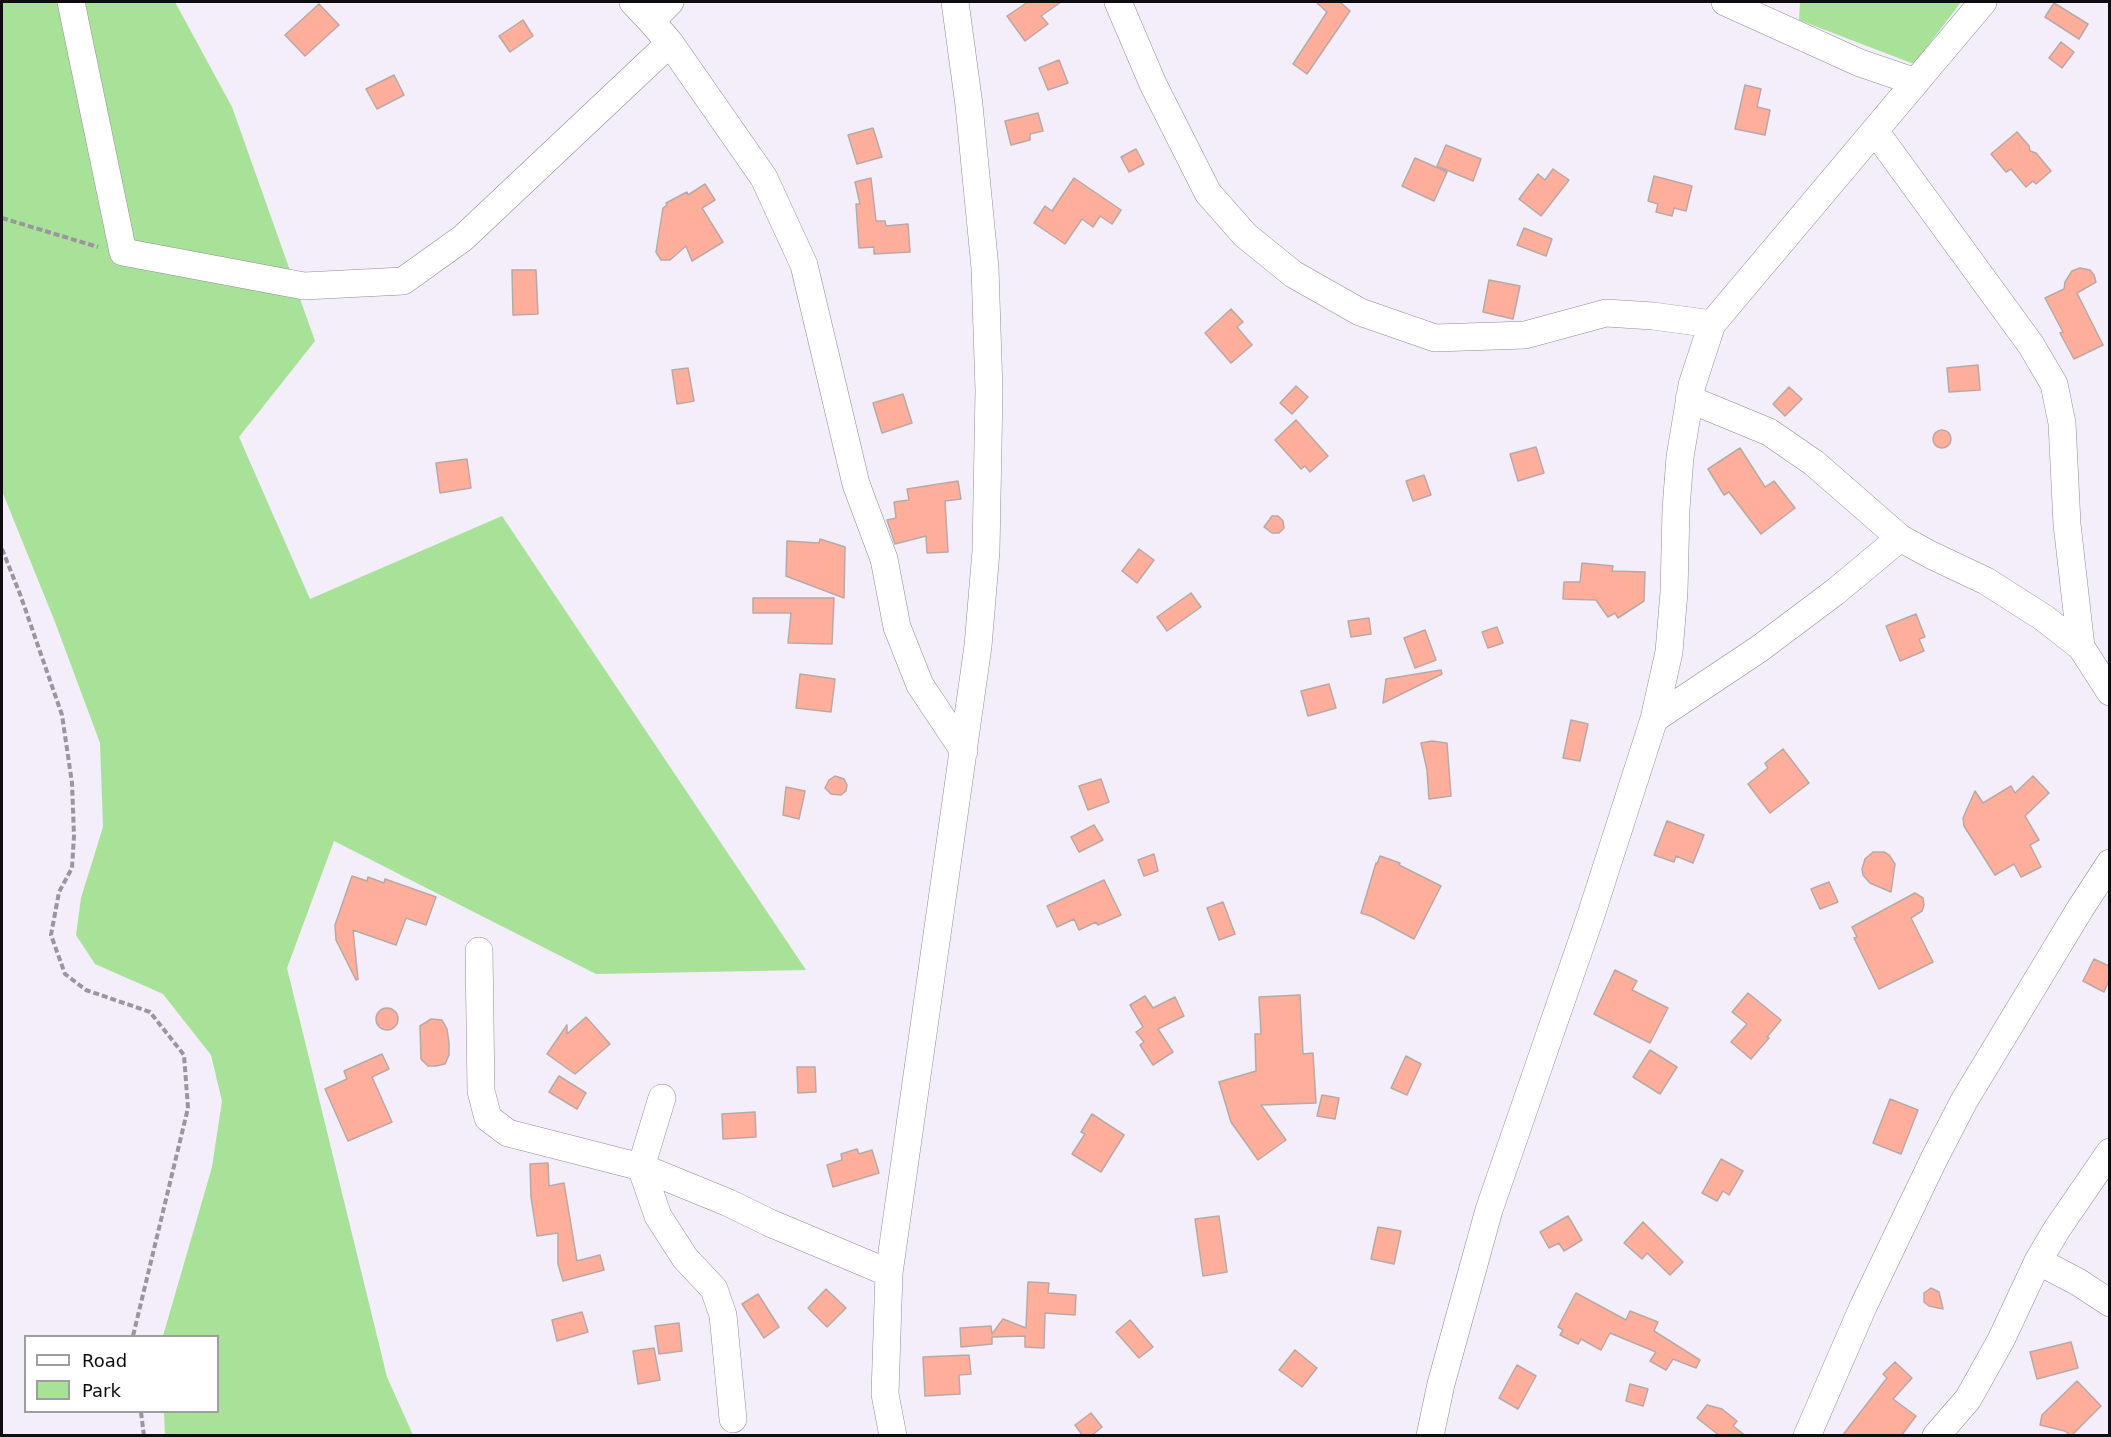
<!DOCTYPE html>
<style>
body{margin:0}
#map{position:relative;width:2111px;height:1437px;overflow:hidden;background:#f4edfa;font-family:"DejaVu Sans",sans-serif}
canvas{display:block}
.frame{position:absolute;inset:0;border:3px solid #0e0c10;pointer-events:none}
.legend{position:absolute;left:24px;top:1335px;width:195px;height:78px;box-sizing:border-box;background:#fff;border:2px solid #9f9e9f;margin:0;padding:8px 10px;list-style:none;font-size:18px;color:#0e0c10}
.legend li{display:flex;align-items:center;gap:12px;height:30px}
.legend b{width:30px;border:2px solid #9f9e9f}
</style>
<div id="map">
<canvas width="2111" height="1437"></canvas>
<div class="frame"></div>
<ul class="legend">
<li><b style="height:8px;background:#fff"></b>Road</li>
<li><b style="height:16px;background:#a8e198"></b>Park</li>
</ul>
</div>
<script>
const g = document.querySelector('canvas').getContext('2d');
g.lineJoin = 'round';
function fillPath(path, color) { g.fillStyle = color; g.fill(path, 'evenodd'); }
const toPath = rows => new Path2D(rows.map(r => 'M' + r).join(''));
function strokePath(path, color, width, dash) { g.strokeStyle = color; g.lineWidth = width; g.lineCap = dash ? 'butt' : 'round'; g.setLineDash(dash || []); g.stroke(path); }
const green = toPath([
 [2,2,175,2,232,107,315,341,239,437,310,599,502,516,806,970,596,974,334,841,287,968,387,1377,413,1435,165,1435,164,1412,218,1412,218,1336,163,1336,212,1167,222,1101,211,1055,163,994,95,964,76,935,81,898,103,827,100,743,55,622,2,491],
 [1800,2,1961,2,1914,64,1799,20]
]);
const building = toPath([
 [1028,2,1061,2,1041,16,1048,24,1025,41,1007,16,1028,2],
 [1316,2,1340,2,1350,11,1307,74,1293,64,1327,12,1316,2],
 [2054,3,2088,24,2079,39,2045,17,2054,3],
 [319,4,339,25,305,56,285,35,319,4],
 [523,20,533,36,510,52,499,36,523,20],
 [2061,42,2074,52,2062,68,2049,58,2061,42],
 [1059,60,1068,83,1048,90,1039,68,1059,60],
 [394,75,404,95,377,109,366,89,394,75],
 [1745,85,1761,89,1757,107,1770,110,1765,135,1735,129,1745,85],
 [1038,113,1043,131,1030,134,1030,140,1011,145,1005,121,1038,113],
 [873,128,882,157,857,164,848,135,873,128],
 [2017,132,2029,146,2030,151,2036,153,2051,171,2036,184,2033,181,2026,187,2011,169,2006,172,1991,154,2017,132],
 [1446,145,1481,159,1473,181,1437,166,1446,145],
 [1136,149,1144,164,1129,172,1121,157,1136,149],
 [1415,158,1447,172,1434,201,1402,186,1415,158],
 [1553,169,1569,180,1541,216,1519,199,1538,174,1545,180,1553,169],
 [1654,176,1692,186,1686,211,1674,208,1672,216,1656,212,1658,204,1648,201,1654,176],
 [871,178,876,221,885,221,886,226,908,224,910,252,874,254,874,247,859,248,856,204,860,204,855,182,871,178],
 [1074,178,1121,210,1112,224,1100,216,1093,227,1082,219,1065,244,1034,223,1045,206,1052,211,1074,178],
 [705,184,715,200,702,208,723,242,692,261,686,246,670,260,661,260,656,252,663,208,667,205,666,203,687,192,688,195,705,184],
 [1524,228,1552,239,1546,256,1517,245,1524,228],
 [2080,268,2090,270,2094,275,2096,282,2077,293,2103,345,2074,359,2060,333,2063,332,2045,298,2064,289,2065,282,2072,271,2080,268],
 [512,270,536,270,538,314,513,315,512,270],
 [1489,280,1520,286,1513,319,1483,312,1489,280],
 [1231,309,1243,322,1237,327,1252,345,1231,363,1205,333,1231,309],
 [1978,365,1980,390,1949,392,1947,368,1978,365],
 [688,368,694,401,677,404,672,370,688,368],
 [1296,386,1308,397,1292,414,1280,403,1296,386],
 [1789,387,1802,399,1785,416,1773,404,1789,387],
 [903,394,912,423,882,433,873,403,903,394],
 [1296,420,1328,456,1310,472,1305,466,1301,469,1275,440,1296,420],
 '1933 439a9 9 0 1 1 18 0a9 9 0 1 1-18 0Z',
 [1536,447,1544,473,1518,481,1510,454,1536,447],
 [1740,448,1765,487,1774,481,1795,508,1761,534,1729,492,1724,495,1708,469,1740,448],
 [467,459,471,488,440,493,436,463,467,459],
 [1424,475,1431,495,1413,501,1406,481,1424,475],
 [958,481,961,499,945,501,948,552,927,553,926,536,895,544,887,520,896,518,894,502,909,500,907,489,958,481],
 [1272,516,1278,516,1283,521,1284,528,1279,533,1272,533,1264,527,1272,516],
 [820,539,845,547,844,598,786,576,787,541,819,543,820,539],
 [1139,549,1154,560,1137,583,1122,571,1139,549],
 [1582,563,1613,566,1612,571,1645,572,1644,601,1618,618,1615,613,1608,617,1596,600,1563,599,1564,582,1580,582,1582,563],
 [1191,593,1201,607,1167,631,1157,617,1191,593],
 [753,598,834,598,832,644,788,643,791,613,753,613,753,598],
 [1916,614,1925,637,1919,639,1924,651,1900,661,1886,626,1916,614],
 [1369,618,1371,634,1351,637,1348,621,1369,618],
 [1497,627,1503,643,1488,648,1482,632,1497,627],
 [1425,630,1436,660,1415,668,1404,638,1425,630],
 [1441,670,1442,674,1383,703,1386,679,1441,670],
 [800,674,835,679,831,712,796,708,800,674],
 [1329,684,1336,708,1308,716,1301,691,1329,684],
 [1571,720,1588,724,1580,761,1563,758,1571,720],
 [1432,741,1447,743,1451,796,1429,799,1427,770,1421,743,1432,741],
 [1783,749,1809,783,1770,813,1748,784,1768,768,1765,763,1783,749],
 [835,776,844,779,847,785,846,791,841,795,831,794,825,788,829,780,835,776],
 [2033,776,2049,793,2025,816,2039,840,2030,845,2041,867,2021,877,2014,864,1995,875,1964,826,1963,818,1975,791,1983,803,2011,786,2015,793,2033,776],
 [1101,779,1109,802,1088,810,1079,786,1101,779],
 [786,787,805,791,799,819,783,815,786,787],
 [1667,821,1704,835,1693,863,1676,856,1674,862,1654,855,1667,821],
 [1094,825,1103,840,1079,852,1071,837,1094,825],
 [1873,852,1884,852,1889,855,1895,864,1891,892,1870,883,1863,875,1862,869,1865,859,1873,852],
 [1154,854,1158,871,1144,876,1138,860,1154,854],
 [1380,856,1400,863,1399,865,1441,886,1414,939,1373,917,1361,913,1376,863,1377,864,1380,856],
 [352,876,367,881,368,877,384,883,385,879,436,897,426,925,406,918,396,945,353,930,358,979,356,980,336,940,335,925,352,876],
 [1104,880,1121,915,1098,925,1096,922,1079,930,1074,919,1057,927,1047,906,1104,880],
 [1829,882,1838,902,1820,909,1811,889,1829,882],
 [1915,893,1923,898,1924,905,1922,911,1911,918,1933,962,1879,989,1854,938,1857,937,1852,927,1915,893],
 [1223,902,1235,934,1219,940,1207,908,1223,902],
 [2094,959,2109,966,2109,980,2104,992,2083,981,2094,959],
 [1615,970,1637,981,1632,990,1668,1008,1650,1043,1594,1014,1615,970],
 [1748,993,1781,1020,1767,1037,1769,1038,1751,1059,1731,1042,1747,1024,1732,1012,1748,993],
 [1300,995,1303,1054,1313,1053,1316,1103,1261,1105,1286,1140,1258,1160,1231,1122,1219,1082,1256,1071,1255,1034,1261,1034,1259,997,1300,995],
 [1145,996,1153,1008,1175,997,1184,1016,1158,1029,1173,1052,1153,1065,1140,1045,1144,1042,1136,1032,1143,1027,1130,1005,1145,996],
 '376 1019a11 11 0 1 1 22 0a11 11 0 1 1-22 0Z',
 [586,1017,610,1044,575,1074,547,1054,567,1025,567,1034,586,1017],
 [431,1019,442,1020,447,1029,449,1043,449,1055,445,1064,436,1066,428,1066,421,1059,420,1026,431,1019],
 [1650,1050,1677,1067,1660,1094,1633,1077,1650,1050],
 [382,1054,389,1069,372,1077,392,1122,348,1141,325,1089,347,1079,344,1071,382,1054],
 [1406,1056,1421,1064,1407,1095,1391,1088,1406,1056],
 [797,1067,815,1067,816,1092,798,1093,797,1067],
 [559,1076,586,1093,577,1109,549,1092,559,1076],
 [1322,1095,1339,1098,1335,1119,1317,1116,1322,1095],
 [1890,1099,1918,1110,1901,1154,1873,1143,1890,1099],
 [755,1112,756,1137,723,1139,722,1114,755,1112],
 [1092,1114,1124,1135,1101,1172,1072,1154,1085,1134,1081,1132,1092,1114],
 [857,1149,859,1154,872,1150,879,1173,833,1187,827,1165,842,1160,841,1154,857,1149],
 [1721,1159,1743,1171,1729,1195,1723,1191,1717,1201,1702,1193,1721,1159],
 [548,1163,549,1186,564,1183,577,1261,600,1255,604,1270,563,1281,558,1264,558,1233,537,1236,531,1197,530,1164,548,1163],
 [1219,1216,1227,1272,1203,1276,1195,1219,1219,1216],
 [1568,1216,1582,1240,1564,1251,1559,1243,1549,1248,1540,1232,1568,1216],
 [1643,1222,1683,1262,1670,1275,1647,1253,1642,1259,1624,1243,1643,1222],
 [1378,1227,1401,1231,1394,1264,1371,1259,1378,1227],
 [1028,1282,1049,1283,1048,1293,1076,1295,1075,1315,1045,1313,1044,1348,1025,1347,1025,1336,992,1337,992,1344,961,1347,960,1328,991,1326,992,1334,1003,1319,1026,1328,1028,1282],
 [1931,1288,1939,1292,1943,1309,1929,1306,1924,1302,1924,1293,1931,1288],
 [826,1289,846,1308,827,1327,808,1308,826,1289],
 [1576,1293,1626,1320,1630,1311,1658,1322,1654,1331,1700,1360,1696,1368,1673,1359,1666,1370,1650,1361,1656,1352,1610,1333,1601,1350,1581,1339,1578,1344,1560,1335,1563,1330,1558,1327,1576,1293],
 [758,1294,779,1327,764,1338,742,1304,758,1294],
 [582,1312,588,1332,557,1341,552,1320,582,1312],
 [1130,1320,1153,1347,1139,1358,1116,1332,1130,1320],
 [679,1323,682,1351,659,1354,655,1326,679,1323],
 [2071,1342,2078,1368,2037,1379,2030,1352,2071,1342],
 [654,1348,660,1380,638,1384,633,1351,654,1348],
 [1295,1350,1317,1368,1302,1387,1279,1370,1295,1350],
 [969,1355,971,1374,959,1375,960,1394,925,1396,923,1357,969,1355],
 [1895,1362,1912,1378,1893,1399,1916,1416,1901,1436,1842,1436,1887,1378,1883,1374,1895,1362],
 [1517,1365,1536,1376,1518,1409,1499,1398,1517,1365],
 [2077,1381,2101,1406,2071,1436,2065,1431,2040,1425,2042,1415,2077,1381],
 [1630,1384,1648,1389,1643,1406,1626,1401,1630,1384],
 [1707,1405,1722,1409,1737,1421,1733,1426,1746,1436,1720,1436,1697,1418,1707,1405],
 [1091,1413,1102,1427,1091,1436,1083,1436,1075,1425,1091,1413]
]);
const path = toPath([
 [2,218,98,247],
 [2,549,20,594,62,715,72,783,74,836,72,868,59,892,51,935,65,974,86,990,150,1012,184,1055,188,1108,133,1336],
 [141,1412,144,1436]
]);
const minor = toPath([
 [71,2,123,252,304,286,403,281,463,238,670,43],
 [633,2,651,21,670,2],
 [1118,2,1153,84,1208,193,1245,235,1293,274,1360,312,1435,338,1525,335,1606,313,1653,316,1712,324],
 [1725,2,1860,63,1916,82],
 [651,21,670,43,764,178,804,265,856,484,884,559,897,627,920,685,964,751],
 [1875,131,2031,345,2054,384,2062,423,2067,524,2081,647],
 [1689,399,1769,432,1814,463,1900,538,1931,555,1986,581,2044,618,2081,647,2110,692],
 [1654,719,1759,649,1835,592,1900,538],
 [479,951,481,1091,488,1118,508,1133,641,1167,658,1216,685,1258,714,1289,723,1315,733,1419],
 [662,1098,641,1167,729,1203,770,1223,889,1273],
 [2038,1261,2078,1282,2110,1303],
 [893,1436,885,1394,889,1273,978,646,986,551,989,391,985,268,969,105,955,2],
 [1430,1436,1441,1384,1489,1210,1591,915,1654,719,1669,652,1674,592,1676,509,1680,457,1692,385,1712,324,1983,2],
 [1807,1436,1863,1307,1934,1159,1964,1101,2080,909,2110,863],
 [1936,1436,1968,1399,2001,1340,2038,1261,2057,1229,2110,1152]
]);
fillPath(green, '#a8e198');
fillPath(building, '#ffae9c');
strokePath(building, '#b9a9a5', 1.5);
strokePath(minor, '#928b97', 28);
strokePath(path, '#9a959f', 4, [6, 3]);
strokePath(minor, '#fff', 27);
</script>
